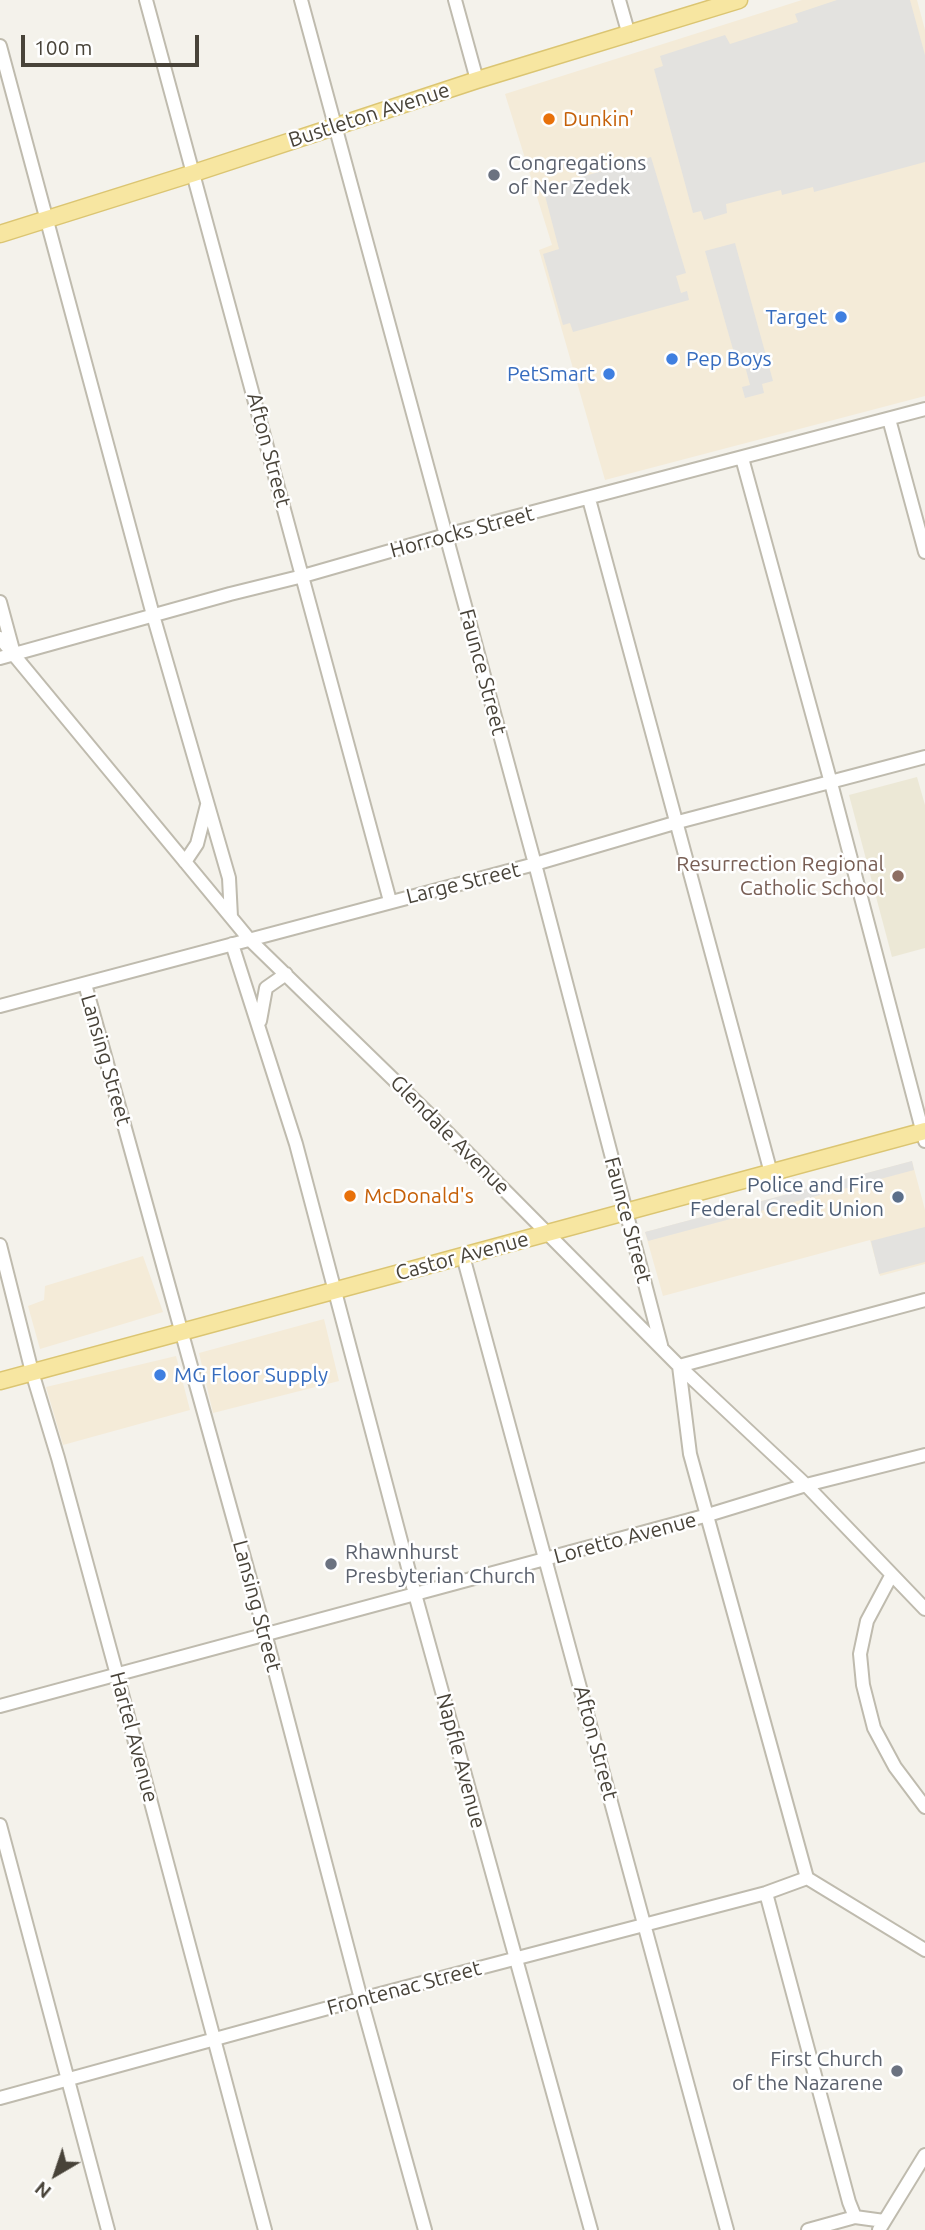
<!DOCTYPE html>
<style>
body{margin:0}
#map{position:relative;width:925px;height:2230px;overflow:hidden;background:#f4f2eb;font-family:Ubuntu,sans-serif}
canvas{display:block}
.north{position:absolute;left:21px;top:2139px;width:70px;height:70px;-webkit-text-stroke:5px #fff;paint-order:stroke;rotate:219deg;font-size:19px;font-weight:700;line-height:28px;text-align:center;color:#484339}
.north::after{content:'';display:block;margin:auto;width:24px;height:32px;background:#484339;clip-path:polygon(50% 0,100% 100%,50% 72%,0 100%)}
.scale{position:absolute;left:21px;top:35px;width:178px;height:32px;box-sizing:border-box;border:4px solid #484339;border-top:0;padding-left:9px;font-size:21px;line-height:24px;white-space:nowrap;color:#484339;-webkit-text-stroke:5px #fff;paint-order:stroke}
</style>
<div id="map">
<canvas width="925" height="2230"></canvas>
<div class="north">N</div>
<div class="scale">100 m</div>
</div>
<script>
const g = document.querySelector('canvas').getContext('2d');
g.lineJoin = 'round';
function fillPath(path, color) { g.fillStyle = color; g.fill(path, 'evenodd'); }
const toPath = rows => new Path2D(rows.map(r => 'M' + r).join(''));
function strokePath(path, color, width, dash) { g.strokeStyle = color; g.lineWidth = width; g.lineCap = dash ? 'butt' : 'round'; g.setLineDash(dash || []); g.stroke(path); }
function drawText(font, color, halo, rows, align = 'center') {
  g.font = font + ' Ubuntu,sans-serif'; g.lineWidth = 5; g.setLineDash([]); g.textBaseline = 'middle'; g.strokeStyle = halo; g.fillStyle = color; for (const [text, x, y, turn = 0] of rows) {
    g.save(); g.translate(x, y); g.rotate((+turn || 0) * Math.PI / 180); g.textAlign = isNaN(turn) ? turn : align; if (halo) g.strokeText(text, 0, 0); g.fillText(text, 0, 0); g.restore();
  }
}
const commercial = toPath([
 [802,0,917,0,925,30,925,396,605,480,539,250,552,245,505,94],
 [912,1161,925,1210,925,1264,880,1276,870,1240,663,1296,645,1232],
 [143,1256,163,1312,40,1349,28,1306,44,1300,45,1286],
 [324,1319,339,1381,213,1413,199,1353],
 [176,1356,190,1410,63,1445,46,1387]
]);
const education = toPath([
 [917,777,925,805,925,948,892,957,849,795]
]);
const parking = toPath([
 [837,0,910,0,925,55,925,162,814,192,813,187,782,195,781,190,726,204,727,213,704,220,701,211,693,213,654,69,663,66,660,56,725,35,730,44,798,22,795,14],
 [651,157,686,273,676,276,681,293,687,291,689,300,573,332,570,323,563,325,543,254,559,249,543,188],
 [735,243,773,381,762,384,764,393,745,398,742,387,750,385,745,366,738,367,705,251],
 [912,1161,914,1170,648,1241,645,1232],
 [925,1227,925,1262,879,1274,871,1241]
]);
const minor = toPath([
 [146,0,390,901],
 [301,0,535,864,661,1345],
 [455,0,477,80],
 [619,0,629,35],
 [0,46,153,615,229,878,231,917],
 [889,419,925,552],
 [742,458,831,783,925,1141],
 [589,499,771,1173],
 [0,602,13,650],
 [0,638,249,939,431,1116,679,1366,806,1485,925,1609],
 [0,658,230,594,303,576,446,535,925,409],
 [185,862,197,844,207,805],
 [232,944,296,1144,415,1594,591,2230],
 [85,984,265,1633,361,1999,425,2230],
 [0,1006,535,864,678,822,925,757],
 [260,1021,266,988,286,974],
 [0,1245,32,1372,58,1458,117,1675,265,2230],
 [463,1256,727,2230],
 [891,1576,867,1621,860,1654,863,1685,874,1728,895,1767,925,1807],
 [0,1706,708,1515,806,1485,925,1455],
 [0,1825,108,2230],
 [807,1878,690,1454,679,1366,925,1300],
 [807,1878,925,1950],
 [766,1893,849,2202,855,2217],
 [0,2098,361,1999,766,1893,807,1878],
 [808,2230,855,2217,884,2221],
 [879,2230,925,2155]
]);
const major = toPath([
 [0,234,194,173,477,80,739,0],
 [0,1381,925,1131]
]);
const markers = [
 [549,119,7,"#e8710a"],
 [494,175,7,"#6b7280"],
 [841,317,7,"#3f7fe0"],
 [672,359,7,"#3f7fe0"],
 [609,374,7,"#3f7fe0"],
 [898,876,7,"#8d6e63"],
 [350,1196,7,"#e8710a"],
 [898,1197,7,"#5c6f8a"],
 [160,1375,7,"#3f7fe0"],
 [331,1564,7,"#6b7280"],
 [897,2071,7,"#6b7280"]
];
const streetNames = [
 ["Bustleton Avenue",369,115,-18],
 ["Afton Street",269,450,75],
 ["Horrocks Street",462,532,-15],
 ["Faunce Street",483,672,75],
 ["Large Street",463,883,-14],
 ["Lansing Street",106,1060,74],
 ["Glendale Avenue",450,1135,45],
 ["Faunce Street",628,1220,75],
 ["Castor Avenue",462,1256,-15],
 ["Loretto Avenue",625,1538,-15],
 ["Lansing Street",257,1606,75],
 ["Hartel Avenue",134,1737,75],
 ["Afton Street",596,1743,75],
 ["Napfle Avenue",461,1761,75],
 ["Frontenac Street",404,1988,-15]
];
const foodNames = [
 ["Dunkin'",563,119],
 ["McDonald's",364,1196]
];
const worshipNames = [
 ["Congregations",508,163],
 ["of Ner Zedek",508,187],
 ["Rhawnhurst",345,1552],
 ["Presbyterian Church",345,1576],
 ["First Church",883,2059,"right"],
 ["of the Nazarene",883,2083,"right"]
];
const shopNames = [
 ["Target",827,317],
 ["Pep Boys",686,359,"left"],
 ["PetSmart",595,374],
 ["MG Floor Supply",174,1375,"left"]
];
const educationNames = [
 ["Resurrection Regional",884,864],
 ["Catholic School",884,888]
];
const serviceNames = [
 ["Police and Fire",884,1185],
 ["Federal Credit Union",884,1209]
];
fillPath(commercial, '#f4ebd8');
fillPath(education, '#ece8d6');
fillPath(parking, '#e3e2df');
strokePath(minor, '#bfbbae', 16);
strokePath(major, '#dbc572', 19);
strokePath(minor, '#fff', 12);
strokePath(major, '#f7e6a1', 16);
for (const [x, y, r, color] of markers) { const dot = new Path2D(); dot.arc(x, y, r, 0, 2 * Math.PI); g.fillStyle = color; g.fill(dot); strokePath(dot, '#fff', 2.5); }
drawText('21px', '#484339', '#fff', streetNames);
drawText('21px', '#c56008', '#fff', foodNames, 'left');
drawText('21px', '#5b616d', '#fff', worshipNames, 'left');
drawText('21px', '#366cbe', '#fff', shopNames, 'right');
drawText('21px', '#785e54', '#fff', educationNames, 'right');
drawText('21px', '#4e5e75', '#fff', serviceNames, 'right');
</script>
